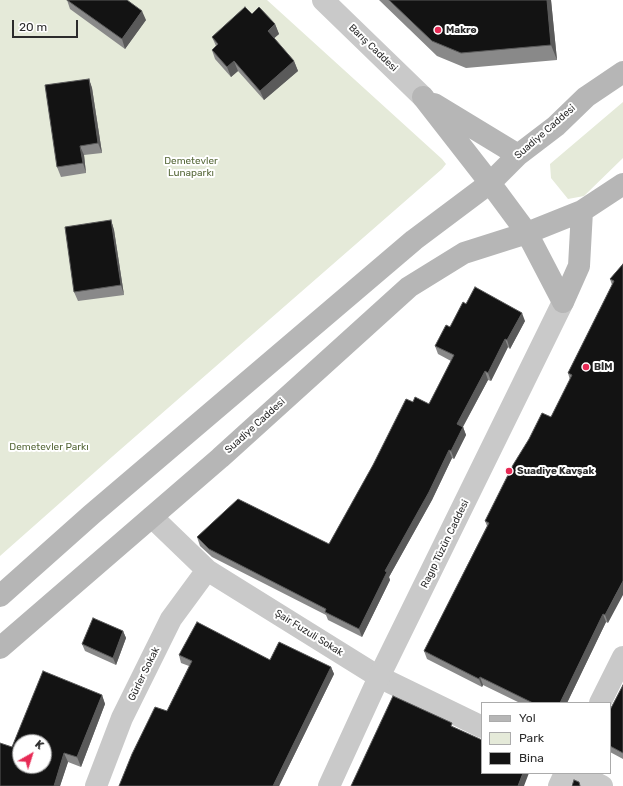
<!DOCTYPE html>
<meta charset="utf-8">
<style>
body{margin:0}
#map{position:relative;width:623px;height:786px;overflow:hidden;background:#fff;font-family:Rubik,sans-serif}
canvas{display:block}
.legend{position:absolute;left:481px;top:702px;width:130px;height:72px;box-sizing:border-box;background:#fff;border:1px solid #ababab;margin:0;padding:5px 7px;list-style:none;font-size:12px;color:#2c2c2c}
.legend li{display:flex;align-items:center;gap:8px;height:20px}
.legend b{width:20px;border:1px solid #ababab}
.north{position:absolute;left:12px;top:734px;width:40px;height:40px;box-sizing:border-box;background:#fff;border:1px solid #ababab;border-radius:50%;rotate:39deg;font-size:11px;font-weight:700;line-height:16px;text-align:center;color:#2c2c2c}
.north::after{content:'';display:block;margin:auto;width:14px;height:18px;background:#e72a55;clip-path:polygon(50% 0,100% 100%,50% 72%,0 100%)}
.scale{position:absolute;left:12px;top:20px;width:66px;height:18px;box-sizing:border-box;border:2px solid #2c2c2c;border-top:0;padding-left:5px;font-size:12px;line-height:14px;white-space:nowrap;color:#2c2c2c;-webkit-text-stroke:3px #fff;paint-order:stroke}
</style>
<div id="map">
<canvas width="623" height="786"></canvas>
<ul class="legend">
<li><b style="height:5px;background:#b6b6b6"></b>Yol</li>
<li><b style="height:11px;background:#e5ead9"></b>Park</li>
<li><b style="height:11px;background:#131313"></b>Bina</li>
</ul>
<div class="north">K</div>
<div class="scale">20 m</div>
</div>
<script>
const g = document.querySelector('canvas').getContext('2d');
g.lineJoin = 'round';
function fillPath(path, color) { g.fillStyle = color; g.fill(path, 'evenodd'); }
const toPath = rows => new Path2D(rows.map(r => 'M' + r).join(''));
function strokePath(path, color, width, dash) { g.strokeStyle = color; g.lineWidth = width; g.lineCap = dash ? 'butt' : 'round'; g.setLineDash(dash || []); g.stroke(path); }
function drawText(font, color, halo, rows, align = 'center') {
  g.font = font + ' Rubik,sans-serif'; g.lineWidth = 4; g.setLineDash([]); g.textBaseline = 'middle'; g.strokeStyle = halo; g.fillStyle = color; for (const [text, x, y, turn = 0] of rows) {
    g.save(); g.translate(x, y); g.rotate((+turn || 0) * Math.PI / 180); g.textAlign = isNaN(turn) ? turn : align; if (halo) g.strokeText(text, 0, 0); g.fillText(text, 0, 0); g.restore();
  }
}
const green = toPath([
 [0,0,267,0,442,159,446,164,442,169,113,456,0,556],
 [623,102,623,158,584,196,568,199,551,178,550,164]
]);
const minor = toPath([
 [323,0,423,97],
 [152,517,207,570,379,677,482,727],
 [600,703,623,657],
 [576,773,602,786],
 [96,786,122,718,171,619,207,570],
 [559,786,565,773]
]);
const tertiary = toPath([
 [329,786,379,677,563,302]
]);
const secondary = toPath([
 [434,104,518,155],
 [563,302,527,233,490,183,518,155,556,126,586,97,623,72],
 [563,302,579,266,582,211],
 [0,596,91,515,414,240,490,183,423,97],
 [0,648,220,458,409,287,464,253,527,233,582,211,623,184]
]);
const wall = toPath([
 [67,0,146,20,125,49,70,9],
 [379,0,551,0,557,60,466,68,437,56],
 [252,14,275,24,279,34,274,38,294,61,298,71,264,100,238,71,231,77,215,59,212,50,216,46,212,37],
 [89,79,92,88,102,153,84,155,86,173,61,177,57,167],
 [111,220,114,230,124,295,78,301,74,292],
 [623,264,608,623,606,622,567,703,520,703,483,685,482,687,427,659,424,651,487,526,485,521,551,417,570,380,568,373,612,285,610,279],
 [466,304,525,321,510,349,508,347,491,381,488,380,463,427,466,435,454,459,452,458,432,500,389,577,390,580,362,637,328,620,326,615,212,557,200,546,197,537,329,544,373,465,413,402,429,404,451,361,438,354,435,346,450,327],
 [123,631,126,638,116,665,85,651,82,644],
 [179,655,270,660,331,667,334,674,279,786,119,786,167,711,189,666,181,663],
 [623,685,623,759,610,752,610,710],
 [102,695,105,704,81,767,68,762,60,786,0,786,12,747]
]);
const shadedWall = toPath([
 [547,0,551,0,557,60,551,45],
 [142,11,146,20,125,49,122,39],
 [275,24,279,34,271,41,268,31],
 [234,61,238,71,231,77,227,67],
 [294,61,298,71,264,100,260,91],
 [89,79,92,88,102,153,98,143],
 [80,146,84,155,86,173,83,163],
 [111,220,114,230,124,295,121,285],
 [522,313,525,321,510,349,507,340],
 [505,339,508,347,491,381,488,373],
 [485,371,488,380,460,432,457,424],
 [463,427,466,435,454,459,451,451],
 [449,450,452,458,432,500,389,577,390,580,362,637,359,629,385,571],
 [623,581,623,595,608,623,605,615],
 [603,614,606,622,567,703,560,703],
 [123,631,126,638,116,665,113,658],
 [331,667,334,674,279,786,273,786],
 [480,677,483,685,482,687,479,679],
 [102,695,105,704,81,767,77,757],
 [64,753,68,762,60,786,54,786],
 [523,773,529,773,524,786,518,786]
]);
const building = toPath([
 [67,0,127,0,142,11,122,39,67,0],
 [389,0,547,0,551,45,461,53,432,41,389,0],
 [245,7,252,14,259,7,275,24,268,31,294,61,260,91,234,61,227,67,212,50,218,44,212,37,245,7],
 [89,79,98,143,80,146,83,163,57,167,45,85,89,79],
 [111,220,121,285,74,292,65,227,111,220],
 [623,264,623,581,605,615,603,614,560,703,533,703,480,677,479,679,424,651,489,523,485,521,513,465,529,439,542,413,551,417,572,375,568,373,614,281,610,279,623,264],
 [475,287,522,313,507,340,505,339,488,373,485,371,457,424,463,427,451,451,449,450,429,492,385,571,387,572,359,629,325,612,326,609,209,549,197,537,238,499,329,544,373,465,406,399,413,402,415,397,429,404,454,355,435,346,446,325,450,327,463,302,466,304,475,287],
 [93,618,123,631,113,658,82,644,93,618],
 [197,622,270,660,279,642,331,667,273,786,119,786,132,754,155,707,167,711,192,661,179,655,197,622],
 [43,671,102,695,77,757,64,753,54,786,0,786,0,743,12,747,43,671],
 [20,742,44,742,44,766,20,766,20,742],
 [623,685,623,753,610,746,610,710,623,685],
 [393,696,452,723,451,726,482,740,482,773,523,773,518,786,351,786,393,696],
 [574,780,579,782,580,786,572,786,574,780]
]);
const markers = [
 [438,30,4,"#e72a55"],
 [586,367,4,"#e72a55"],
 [509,471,4,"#e72a55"]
];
const poiNames = [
 ["Makro",446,30],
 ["BİM",594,367],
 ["Suadiye Kavşak",517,471]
];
const streetNames = [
 ["Barış Caddesi",373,48,44],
 ["Suadiye Caddesi",545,132,-41],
 ["Suadiye Caddesi",255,426,-42],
 ["Ragıp Tüzün Caddesi",445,544,-64],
 ["Şair Fuzuli Sokak",309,633,32],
 ["Gürler Sokak",144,674,-64]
];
const parkNames = [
 ["Demetevler",191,161],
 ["Lunaparkı",191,173],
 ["Demetevler Parkı",49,447]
];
fillPath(green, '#e5ead9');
strokePath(minor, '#c9c9c9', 22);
strokePath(tertiary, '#c9c9c9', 22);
strokePath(secondary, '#b6b6b6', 22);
fillPath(wall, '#898989');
fillPath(shadedWall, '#5a5a5a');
fillPath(building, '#131313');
strokePath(building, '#5a5a5a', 1);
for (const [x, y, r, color] of markers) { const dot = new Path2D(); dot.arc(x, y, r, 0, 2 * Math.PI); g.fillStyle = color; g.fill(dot); strokePath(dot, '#fff', 1.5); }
drawText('bold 10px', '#2c2c2c', '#fff', poiNames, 'left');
drawText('10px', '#2c2c2c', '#fff', streetNames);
drawText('10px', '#566839', '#fff', parkNames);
</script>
